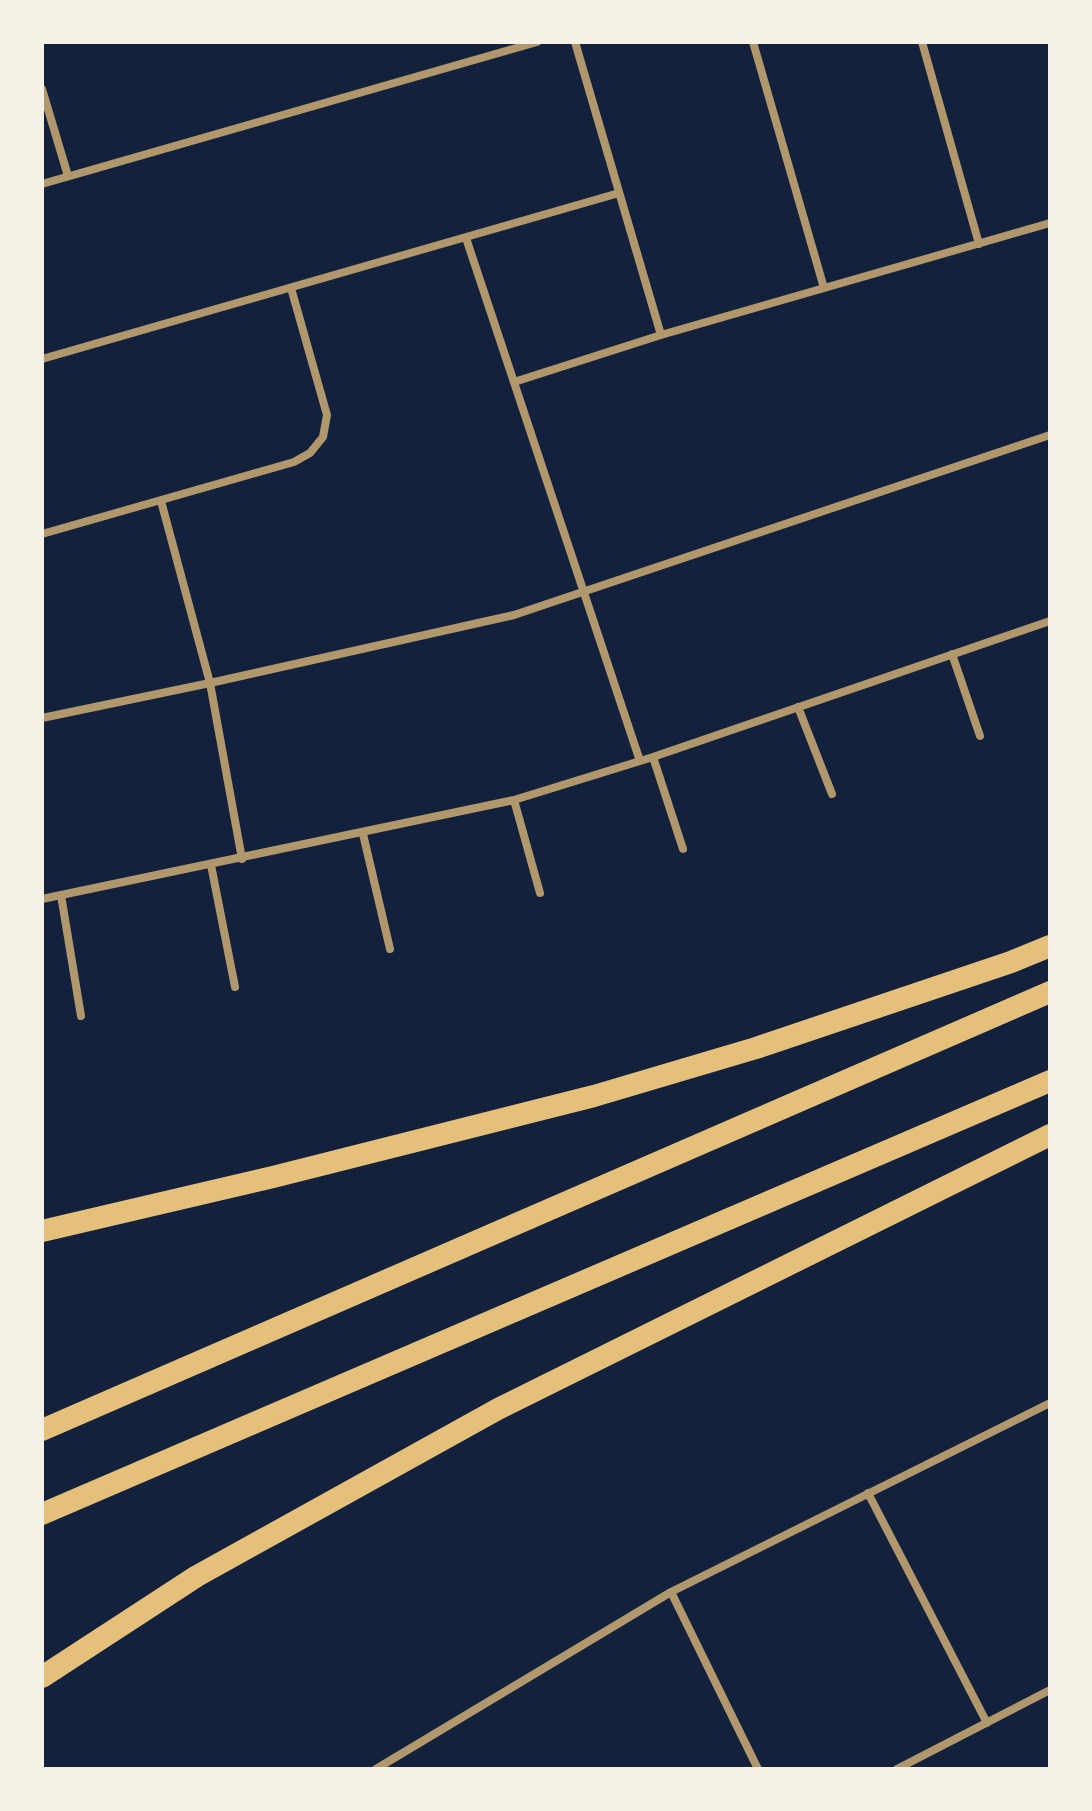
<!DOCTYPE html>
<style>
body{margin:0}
#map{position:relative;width:1092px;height:1811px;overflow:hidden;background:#14213d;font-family:Ubuntu,sans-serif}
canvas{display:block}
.frame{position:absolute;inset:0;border:44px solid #f6f1e7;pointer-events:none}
</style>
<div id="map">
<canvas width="1092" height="1811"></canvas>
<div class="frame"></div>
</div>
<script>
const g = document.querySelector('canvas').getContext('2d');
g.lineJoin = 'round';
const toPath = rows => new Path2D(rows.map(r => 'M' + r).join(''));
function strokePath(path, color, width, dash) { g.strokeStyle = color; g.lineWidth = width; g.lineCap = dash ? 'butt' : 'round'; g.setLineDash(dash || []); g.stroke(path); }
const minor = toPath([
 [575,42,661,335],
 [753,42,824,288],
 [922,42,979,244],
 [42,89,68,176],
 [42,184,537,42],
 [466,238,640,761],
 [42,359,619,193],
 [514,382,661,335,1050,223],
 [161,501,210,683,242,859],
 [42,534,294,462,310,453,323,437,327,415,291,288],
 [952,654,980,736],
 [798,707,832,794],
 [42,718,210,683,514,615,1050,435],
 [653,757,683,849],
 [514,800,540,893],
 [363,834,390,949],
 [211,865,235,987],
 [61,895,81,1016],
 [42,899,514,800,653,757,1050,621],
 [868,1493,987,1723],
 [671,1592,758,1769],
 [376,1769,671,1592,1050,1403],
 [897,1769,1050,1690]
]);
const motorway = toPath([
 [42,1231,273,1177,594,1096,756,1048,1011,962,1050,946],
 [42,1430,1050,992],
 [42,1514,1050,1081],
 [42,1677,197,1576,498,1409,1050,1135]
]);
strokePath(minor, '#b1986c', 8);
strokePath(motorway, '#e5c07b', 22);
</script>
